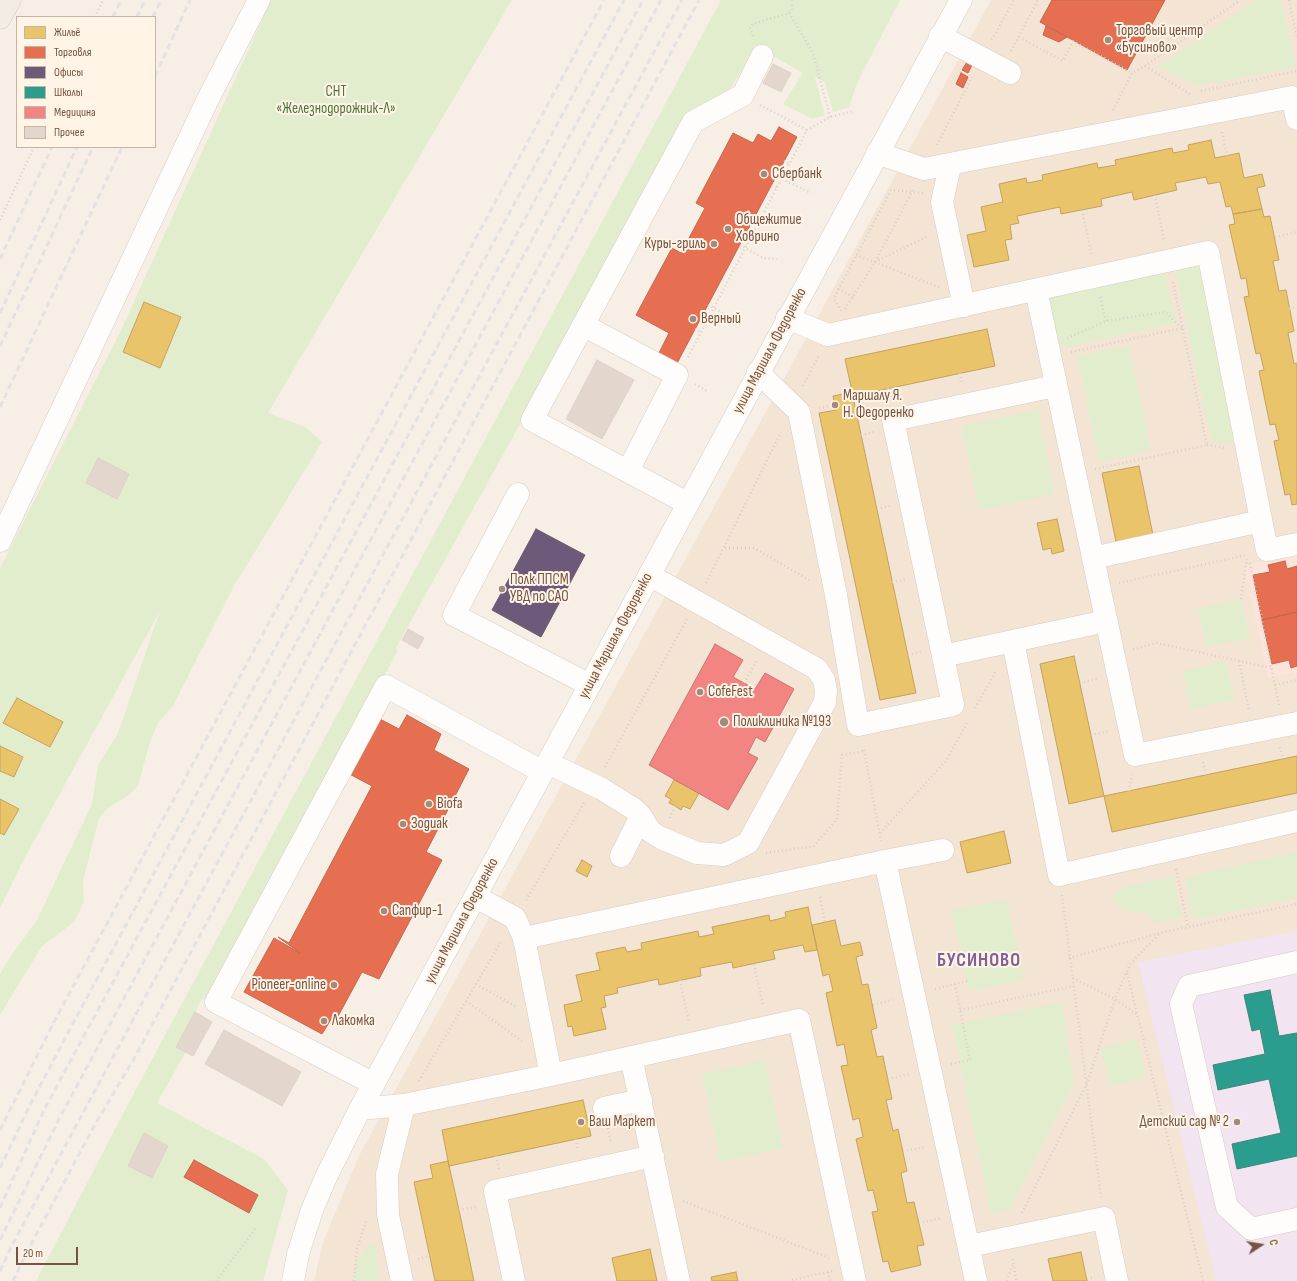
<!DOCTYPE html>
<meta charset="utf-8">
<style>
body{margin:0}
#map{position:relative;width:1297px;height:1281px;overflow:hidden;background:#f7efe5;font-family:"Sofia Sans Condensed",sans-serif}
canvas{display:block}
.legend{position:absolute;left:16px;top:16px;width:140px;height:132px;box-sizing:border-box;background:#fff4e6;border:1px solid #c8b4a5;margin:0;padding:5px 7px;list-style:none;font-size:12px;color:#755444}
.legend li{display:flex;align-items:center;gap:8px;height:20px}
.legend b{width:20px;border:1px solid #c8b4a5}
.north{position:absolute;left:1241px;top:1225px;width:40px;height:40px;-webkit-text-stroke:3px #fff4e6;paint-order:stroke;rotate:78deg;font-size:11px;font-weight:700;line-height:16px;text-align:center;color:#755444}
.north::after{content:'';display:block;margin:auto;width:14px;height:18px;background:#755444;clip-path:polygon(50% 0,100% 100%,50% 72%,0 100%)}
.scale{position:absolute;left:16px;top:1247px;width:62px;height:18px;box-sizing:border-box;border:2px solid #755444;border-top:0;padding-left:5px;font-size:12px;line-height:14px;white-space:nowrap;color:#755444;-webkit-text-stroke:3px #fff4e6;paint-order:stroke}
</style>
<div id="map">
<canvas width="1297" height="1281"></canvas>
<ul class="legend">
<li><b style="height:11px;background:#e9c46a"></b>Жильё</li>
<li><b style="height:11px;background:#e76f51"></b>Торговля</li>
<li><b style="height:11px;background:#6d597a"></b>Офисы</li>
<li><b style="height:11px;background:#2a9d8f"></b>Школы</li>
<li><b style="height:11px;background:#f28482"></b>Медицина</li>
<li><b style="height:11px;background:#e3d6cd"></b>Прочее</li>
</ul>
<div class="north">С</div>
<div class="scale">20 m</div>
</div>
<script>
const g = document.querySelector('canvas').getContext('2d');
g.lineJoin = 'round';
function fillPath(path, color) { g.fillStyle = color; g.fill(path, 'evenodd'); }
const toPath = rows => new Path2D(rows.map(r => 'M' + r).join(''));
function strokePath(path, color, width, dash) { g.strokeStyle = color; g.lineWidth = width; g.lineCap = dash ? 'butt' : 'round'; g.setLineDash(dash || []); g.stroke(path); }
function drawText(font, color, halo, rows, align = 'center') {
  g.font = font + ' "Sofia Sans Condensed",sans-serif'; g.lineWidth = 4; g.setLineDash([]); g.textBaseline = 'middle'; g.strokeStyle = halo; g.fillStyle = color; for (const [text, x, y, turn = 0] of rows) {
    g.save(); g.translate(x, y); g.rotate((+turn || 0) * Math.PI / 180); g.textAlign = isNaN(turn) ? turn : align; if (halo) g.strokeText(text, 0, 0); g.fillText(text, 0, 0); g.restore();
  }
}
const residential = toPath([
 [991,0,1297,0,1297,1281,314,1281,323,1242,359,1156]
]);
const commercial = toPath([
 [1297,549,1297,675,1294,675,1293,673,1268,678,1244,567]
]);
const education = toPath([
 [1297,931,1297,1281,1216,1281,1138,962]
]);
const green = toPath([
 [271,0,512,0,268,413,305,427,322,442,234,586,173,706,158,723,150,742,138,786,128,796,109,807,99,818,83,881,84,902,74,922,42,946,0,1015,0,974,8,960,37,920,92,804,98,765,118,733,160,611,23,861,0,908,0,568,121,330],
 [721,0,900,0,858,81,849,107,833,112,825,82,815,77,825,115,812,119,783,104,803,73,754,45,755,48,729,91,688,112,513,437,396,648,398,650,213,997,202,999,177,1047,186,1052,157,1103,264,1159,288,1190,263,1281,36,1281,135,1091],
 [1256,0,1281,0,1296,67,1197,86,1158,67],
 [1205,260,1241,444,1211,441,1175,267],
 [1164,268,1176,323,1059,349,1047,293],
 [1129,345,1151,451,1099,462,1077,356],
 [1038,410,1055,494,979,510,961,426],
 [1241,599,1250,638,1206,647,1198,608],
 [1226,661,1234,700,1191,709,1183,671],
 [1297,852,1297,898,1192,920,1185,877],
 [1173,877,1182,917,1155,923,1148,913,1123,910,1111,900,1121,888],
 [1007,899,1024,980,969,991,952,910],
 [1062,1002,1074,1083,1010,1210,991,1214,952,1025],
 [1138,1039,1146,1078,1109,1086,1101,1047],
 [765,1060,783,1148,720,1162,702,1074],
 [370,1243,376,1248,379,1281,352,1281,357,1260]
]);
const homes = toPath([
 [1211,140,1215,158,1239,153,1244,178,1262,174,1265,186,1257,188,1262,209,1233,214,1231,206,1226,207,1220,182,1208,184,1206,177,1175,183,1177,190,1134,200,1132,192,1101,199,1102,206,1061,214,1060,207,1017,216,1019,223,1010,225,1012,239,1005,240,1009,260,974,267,967,235,986,231,981,207,1003,202,999,184,1026,178,1027,183,1043,180,1042,175,1097,163,1098,168,1116,165,1115,160,1172,148,1173,153,1189,150,1188,145,1211,140],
 [1262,209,1264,217,1270,216,1279,260,1273,261,1279,291,1286,290,1294,331,1288,333,1294,364,1297,363,1297,504,1292,505,1290,494,1285,495,1274,441,1279,440,1275,424,1270,425,1259,371,1264,370,1260,353,1256,354,1244,297,1249,296,1246,278,1241,279,1229,225,1235,224,1233,214,1262,209],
 [144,302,181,317,160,368,123,352,144,302],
 [987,329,995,366,853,396,845,359,987,329],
 [852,392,916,693,880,700,819,413,836,410,833,396,852,392],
 [1139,466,1153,535,1116,542,1102,473,1139,466],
 [1057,519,1064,551,1052,554,1051,548,1043,550,1037,523,1057,519],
 [1074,656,1104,796,1069,804,1040,664,1074,656],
 [17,698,63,722,50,747,3,723,17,698],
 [0,746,23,757,14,777,0,771,0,746],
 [1297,756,1297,793,1112,832,1104,796,1297,756],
 [674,780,699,793,690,809,683,806,681,810,675,806,669,803,671,799,665,796,674,780],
 [0,799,19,809,4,835,0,833,0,799],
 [1004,831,1011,863,967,873,960,842,1004,831],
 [582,860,592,866,587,877,576,871,582,860],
 [808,907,817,950,805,952,803,945,773,951,775,959,733,968,732,962,700,968,701,976,659,985,658,979,617,988,618,993,604,996,606,1007,601,1008,606,1029,574,1036,572,1026,568,1027,564,1005,582,1001,576,975,600,970,596,953,625,947,627,952,642,949,641,943,698,931,699,937,714,934,712,927,769,915,770,921,786,917,785,912,808,907],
 [835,920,841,946,860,942,863,955,856,957,862,985,868,984,877,1028,871,1030,877,1057,883,1056,892,1099,886,1100,893,1131,898,1129,907,1171,901,1173,907,1203,914,1202,924,1245,917,1246,921,1265,891,1272,888,1261,883,1262,872,1212,878,1211,873,1190,868,1191,856,1139,863,1137,859,1118,853,1120,841,1066,848,1065,844,1044,837,1046,826,993,833,991,829,974,823,976,812,925,835,920],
 [583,1100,591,1136,449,1166,442,1130,583,1100],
 [448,1161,459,1210,474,1281,435,1281,414,1182,433,1178,430,1165,448,1161],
 [650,1249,657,1281,617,1281,612,1258,650,1249],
 [1081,1252,1087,1281,1053,1281,1048,1259,1081,1252],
 [736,1272,738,1281,712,1281,711,1277,736,1272]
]);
const shops = toPath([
 [1052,0,1165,0,1127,70,1040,22,1052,0],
 [1046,26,1067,37,1059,42,1043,35,1046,26],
 [967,62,972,65,968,73,962,70,967,62],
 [961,73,968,77,963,88,956,84,961,73],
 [779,127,797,137,675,367,657,357,669,333,636,315,672,248,681,253,705,208,696,203,733,133,753,143,758,134,771,141,779,127],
 [1285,561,1287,569,1297,566,1297,612,1262,620,1253,575,1270,572,1268,565,1285,561],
 [1297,612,1297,666,1291,668,1289,660,1272,664,1262,620,1297,612],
 [407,715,441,734,434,750,469,769,426,852,442,860,379,979,362,972,336,1020,332,1018,322,1034,244,992,274,938,300,953,278,937,289,943,372,786,342,770,374,716,399,729,407,715],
 [194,1160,258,1195,249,1213,184,1177,194,1160]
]);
const offices = toPath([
 [536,529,585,555,541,637,492,610,536,529]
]);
const schools = toPath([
 [1270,990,1279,1036,1297,1033,1297,1156,1237,1169,1232,1144,1281,1133,1269,1079,1218,1090,1213,1065,1265,1054,1260,1029,1252,1031,1244,995,1270,990]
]);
const health = toPath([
 [715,644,743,660,733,677,755,689,765,673,794,689,765,742,756,737,748,753,758,758,728,810,649,765,715,644]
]);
const building = toPath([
 [773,64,791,73,781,92,763,83,773,64],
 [597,360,634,380,602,439,566,419,597,360],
 [98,458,129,474,117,499,86,483,98,458],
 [408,629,424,638,418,649,402,640,408,629],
 [195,1012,212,1022,193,1056,176,1047,195,1012],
 [224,1030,301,1072,282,1106,205,1064,224,1030],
 [144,1133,168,1146,152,1178,128,1166,144,1133]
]);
const path = toPath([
 [1289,0,1297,37],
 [789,13,813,53,830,117],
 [95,17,103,0],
 [753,36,750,29,752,24,789,13,792,10,792,0],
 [1019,37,1063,61,1073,41,1132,73],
 [992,40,1014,0],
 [1011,51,1038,0],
 [1145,66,1191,95],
 [1201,91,1297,71],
 [760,105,807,130],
 [1113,110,1132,73,1145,66,1240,0],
 [1222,132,1227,156],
 [937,145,972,77],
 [784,161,790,164],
 [782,179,811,193],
 [772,185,777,188],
 [1155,195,1164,240],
 [1082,210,1092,257],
 [0,220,34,147],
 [1275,237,1297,232],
 [740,245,763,258,777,259],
 [856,255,939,287],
 [875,262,928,236],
 [838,289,853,297],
 [1100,297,1106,321],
 [708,305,743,324],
 [845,309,875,262,914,188],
 [1289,309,1297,307],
 [841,311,834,298,891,190,923,193],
 [695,329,701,332],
 [1067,338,1106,321,1165,312,1182,328],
 [1071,352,1182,328],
 [688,357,807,130,830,117,853,111],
 [960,373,962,385],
 [695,384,707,391],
 [803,386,819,355],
 [888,388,891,400],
 [819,408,829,406],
 [861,435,874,432],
 [1207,445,1226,448],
 [1095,469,1207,445,1173,282],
 [877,509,890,506],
 [725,548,754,548,811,581],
 [1250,563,1279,705],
 [892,582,906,579],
 [706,583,781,432],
 [1119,583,1247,555],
 [1241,599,1247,559],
 [1133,649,1157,643,1271,668],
 [908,655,921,652],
 [1239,661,1249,711],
 [744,683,758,659],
 [1080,683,1098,679],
 [1275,685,1297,680],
 [975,708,996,671],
 [1091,735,1109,731],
 [1280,747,1283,759],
 [864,750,881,841],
 [1203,762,1206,775],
 [605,767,687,619],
 [1129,791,1132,775],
 [670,818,675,806],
 [880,833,946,761,968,721],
 [766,853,814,846,837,819,842,755,864,751],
 [1176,869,1188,927],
 [1062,895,1101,1197],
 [820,897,825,922],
 [526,900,584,803],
 [1069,958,1160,933,1297,904],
 [754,964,763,1006],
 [1127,973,1203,1281],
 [1073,978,1115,999,1136,1014],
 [680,980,689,1023],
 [476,984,516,1007],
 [935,989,967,981],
 [466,1001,522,1041],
 [873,1005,893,1000],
 [960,1010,1074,986],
 [951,1064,970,1060,955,984],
 [888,1079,909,1074],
 [419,1081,502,940],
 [608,1128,611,1143],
 [576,1139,578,1151],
 [903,1151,926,1147],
 [496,1156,499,1169],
 [683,1201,829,1258],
 [459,1210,478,1207],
 [1022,1213,1087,1083,1115,999,1130,964,1160,933],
 [919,1223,942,1218],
 [418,1259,430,1256],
 [1013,1259,1016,1281],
 [828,1272,830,1281],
 [1087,1279,1095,1277],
 [792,1280,832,1271],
 [216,1281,255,1229],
 [354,1281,357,1249,366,1221],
 [1007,1281,1013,1263]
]);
const minor = toPath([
 [940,36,1010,73],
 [877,153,924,169,1292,97,1297,119],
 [950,166,942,202,964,306],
 [1036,290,1135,755,1297,723],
 [787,318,828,335,1208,252,1267,550,1297,544],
 [583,325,677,375,628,471],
 [758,372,799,412,836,595,858,725,953,705,943,656],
 [1055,386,893,420,943,656,1106,621],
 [518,494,454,615,590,685],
 [687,503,532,420,693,122,743,95,762,56],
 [0,541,207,101,259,0],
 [1093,558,1261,521],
 [1013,641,1059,875,1297,821],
 [548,763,602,789,634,809,641,816,650,831,661,838,697,853,724,855,748,843,825,702,826,691,824,680,817,669,649,575],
 [621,856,641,816],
 [885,861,943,850],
 [476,897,515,918,524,938,885,861,976,1281],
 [524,938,551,1075],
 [1297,962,1189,986,1181,1004,1227,1207,1251,1229,1297,1219],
 [631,1057,679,1281],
 [374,1084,216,1002,386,686,543,772],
 [604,1108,641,1100],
 [360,1109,404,1105,551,1075,799,1020,855,1281],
 [969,1246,1104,1218,1117,1281],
 [293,1281,298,1254,312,1210,326,1177,360,1109,961,0],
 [402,1281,388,1215,387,1174,404,1105],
 [514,1281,495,1191,653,1156]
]);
const major = toPath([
 [0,18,10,0]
]);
const rail = toPath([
 [113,17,121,0],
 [137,17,145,0],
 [153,17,161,0],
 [155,76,190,0],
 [0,259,52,147],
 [0,313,77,147],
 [0,346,93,147],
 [0,407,122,147],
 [0,1130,55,1020,604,0],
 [0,1168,30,1105,71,1027,624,0],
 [0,1208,44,1110,643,0],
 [0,1240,59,1119,661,0],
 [0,1271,11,1247,294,720,682,0],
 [13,1281,28,1250,92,1130,136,1055,699,0]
]);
const markers = [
 [1108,40,4,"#a28a7c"],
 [764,174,4,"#a28a7c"],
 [728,229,4,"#a28a7c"],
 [714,244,4,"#a28a7c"],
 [693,319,4,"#a28a7c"],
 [835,405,4,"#a28a7c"],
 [502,589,4,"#a28a7c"],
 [700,692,4,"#a28a7c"],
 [724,722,5,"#a28a7c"],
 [429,804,4,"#a28a7c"],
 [403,824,4,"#a28a7c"],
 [384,911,4,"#a28a7c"],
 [334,985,4,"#a28a7c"],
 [324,1021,4,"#a28a7c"],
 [581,1122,4,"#a28a7c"],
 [1237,1122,4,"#a28a7c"]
];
const poiNames = [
 ["Торговый центр",1116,31],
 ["«Бусиново»",1116,48],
 ["Сбербанк",772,174],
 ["Общежитие",736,220],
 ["Ховрино",736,237],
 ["Куры-гриль",706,244,"right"],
 ["Верный",701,319],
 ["Маршалу Я.",843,396],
 ["Н. Федоренко",843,413],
 ["Полк ППСМ",510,580],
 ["УВД по САО",510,597],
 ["CofeFest",708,692],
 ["Поликлиника №193",733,722],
 ["Biofa",437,804],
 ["Зодиак",411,824],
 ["Сапфир-1",392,911],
 ["Pioneer-online",326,985,"right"],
 ["Лакомка",332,1021],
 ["Ваш Маркет",589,1122],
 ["Детский сад № 2",1229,1122,"right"]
];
const parkNames = [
 ["СНТ",336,92],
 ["«Железнодорожник-Л»",336,109]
];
const streetNames = [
 ["улица Маршала Федоренко",770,351,-62],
 ["улица Маршала Федоренко",616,636,-62],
 ["улица Маршала Федоренко",462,921,-62]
];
const districtNames = [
 ["БУСИНОВО",979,961]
];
fillPath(residential, '#f3e4d4');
fillPath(commercial, '#fbe5da');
fillPath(education, '#f2e4f1');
fillPath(green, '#e2edce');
fillPath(homes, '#e9c46a');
strokePath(homes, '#c6a25f', 1);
fillPath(shops, '#e76f51');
strokePath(shops, '#c5674d', 1);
fillPath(offices, '#6d597a');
strokePath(offices, '#6f586a', 1);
fillPath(schools, '#2a9d8f');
strokePath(schools, '#408778', 1);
fillPath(health, '#f28482');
strokePath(health, '#cc766f', 1);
fillPath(building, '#e3d6cd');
strokePath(building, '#e0d1c7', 1);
strokePath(minor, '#d8ccc3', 23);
strokePath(major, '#d5cac2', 23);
strokePath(path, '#d9cfca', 2.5, [1, 3]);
strokePath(minor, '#fefdfb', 22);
strokePath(major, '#f2ece2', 22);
strokePath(rail, '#e3e1e3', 3, [6, 4]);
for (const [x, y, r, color] of markers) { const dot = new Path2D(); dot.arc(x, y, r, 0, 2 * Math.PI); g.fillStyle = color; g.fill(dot); strokePath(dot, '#fff4e6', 1.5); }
drawText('15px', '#755444', '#fff4e6', poiNames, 'left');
drawText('15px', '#4d7739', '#fff4e6', parkNames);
drawText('15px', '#755444', '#fff4e6', streetNames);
g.letterSpacing = '1px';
drawText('bold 19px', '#835f9a', '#fff4e6', districtNames);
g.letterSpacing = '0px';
</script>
